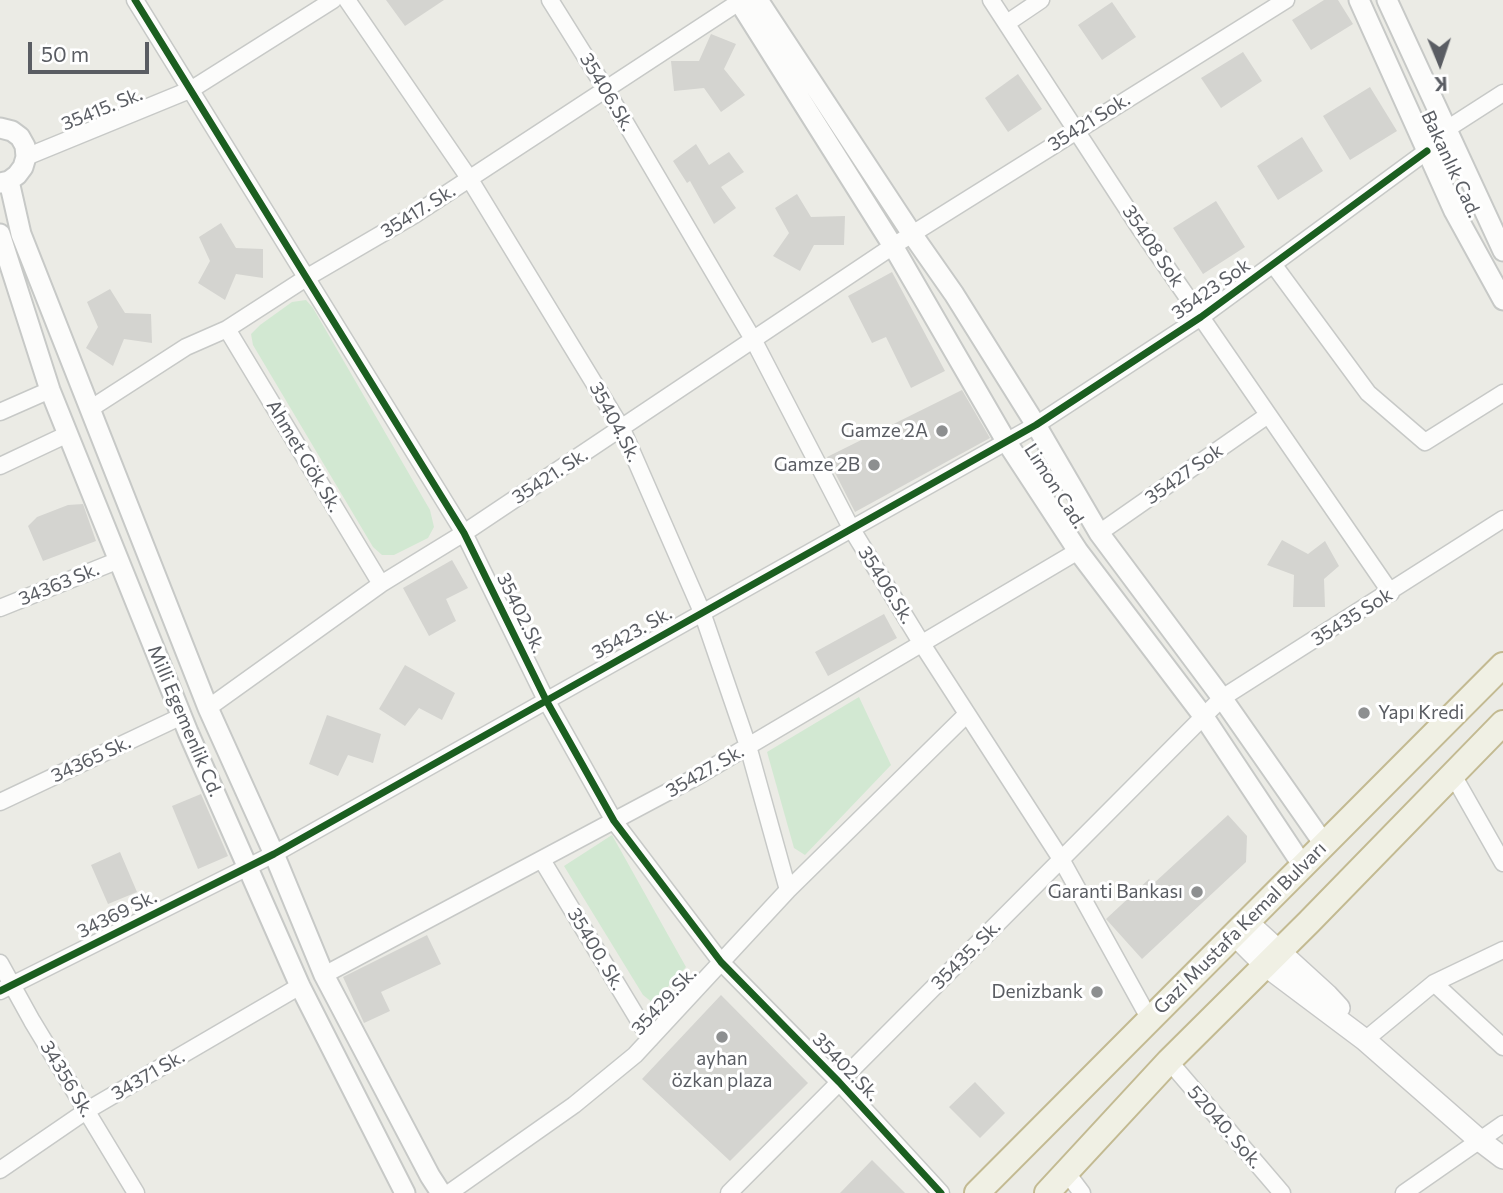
<!DOCTYPE html>
<meta charset="utf-8">
<style>
body{margin:0}
#map{position:relative;width:1503px;height:1193px;overflow:hidden;background:#ebebe5;font-family:Commissioner,sans-serif}
canvas{display:block}
.north{position:absolute;left:1405px;top:28px;width:70px;height:70px;-webkit-text-stroke:5px #fff;paint-order:stroke;rotate:178deg;font-size:19px;font-weight:700;line-height:28px;text-align:center;color:#5a5d63}
.north::after{content:'';display:block;margin:auto;width:24px;height:32px;background:#5a5d63;clip-path:polygon(50% 0,100% 100%,50% 72%,0 100%)}
.scale{position:absolute;left:28px;top:42px;width:121px;height:32px;box-sizing:border-box;border:4px solid #5a5d63;border-top:0;padding-left:9px;font-size:21px;line-height:24px;white-space:nowrap;color:#5a5d63;-webkit-text-stroke:5px #fff;paint-order:stroke}
</style>
<div id="map">
<canvas width="1503" height="1193"></canvas>
<div class="north">K</div>
<div class="scale">50 m</div>
</div>
<script>
const g = document.querySelector('canvas').getContext('2d');
g.lineJoin = 'round';
function fillPath(path, color) { g.fillStyle = color; g.fill(path, 'evenodd'); }
const toPath = rows => new Path2D(rows.map(r => 'M' + r).join(''));
function strokePath(path, color, width, dash) { g.strokeStyle = color; g.lineWidth = width; g.lineCap = dash ? 'butt' : 'round'; g.setLineDash(dash || []); g.stroke(path); }
function drawText(font, color, halo, rows, align = 'center') {
  g.font = font + ' Commissioner,sans-serif'; g.lineWidth = 6; g.setLineDash([]); g.textBaseline = 'middle'; g.strokeStyle = halo; g.fillStyle = color; for (const [text, x, y, turn = 0] of rows) {
    g.save(); g.translate(x, y); g.rotate((+turn || 0) * Math.PI / 180); g.textAlign = isNaN(turn) ? turn : align; if (halo) g.strokeText(text, 0, 0); g.fillText(text, 0, 0); g.restore();
  }
}
const green = toPath([
 [306,300,313,308,430,510,434,527,428,538,394,555,382,555,373,547,253,345,251,334,260,325,292,302],
 [859,697,891,765,805,855,794,848,767,752],
 [612,835,686,967,653,1003,643,995,564,866]
]);
const building = toPath([
 [386,0,444,0,405,26],
 [1324,0,1338,0,1353,24,1311,50,1292,20],
 [1112,2,1136,37,1102,60,1078,25],
 [711,34,736,44,724,69,745,95,721,112,704,88,674,91,671,61,699,61],
 [1243,52,1262,81,1221,108,1201,78],
 [1018,74,1042,109,1008,132,985,98],
 [1370,87,1397,131,1350,160,1323,116],
 [1302,137,1323,171,1278,200,1257,166],
 [696,144,709,165,729,152,744,172,721,187,736,208,714,224,690,181,687,183,673,161],
 [797,194,811,217,845,216,844,245,814,245,800,271,773,256,789,233,775,208],
 [1216,201,1245,247,1203,274,1173,228],
 [221,223,236,248,263,249,263,278,236,274,225,300,198,283,210,261,199,237],
 [892,272,945,371,911,388,886,337,872,343,848,296],
 [110,289,125,313,151,314,152,343,124,339,113,366,86,348,98,327,87,302],
 [962,390,990,438,855,512,827,457],
 [83,504,96,541,43,561,28,526,37,517,68,505],
 [1282,540,1308,554,1325,541,1339,566,1324,579,1325,607,1293,607,1294,575,1267,565],
 [452,560,468,588,446,599,456,621,429,636,403,588],
 [884,614,897,638,828,676,815,652],
 [405,665,455,693,442,720,419,708,405,726,379,709],
 [327,715,381,734,373,763,348,755,338,776,309,764],
 [201,794,228,856,198,869,172,806],
 [1228,815,1247,836,1246,862,1142,959,1106,919,1149,879,1153,884],
 [120,852,137,892,108,904,91,865],
 [427,935,441,964,381,992,390,1011,364,1023,343,977],
 [721,995,808,1083,730,1161,642,1079],
 [975,1082,1005,1113,980,1138,949,1107],
 [872,1160,905,1193,840,1193]
]);
const minor = toPath([
 [135,0,464,533,546,700,614,821,721,962,839,1082,941,1193],
 [347,0,469,178,622,429,702,612,748,746,788,890],
 [550,0,605,88,754,341,851,528,922,644,1061,859,1149,1018],
 [991,0,1139,227,1391,593],
 [1007,23,1041,0],
 [1447,129,1503,93],
 [26,157,192,89,333,0],
 [1273,264,1368,393,1425,442,1503,393],
 [227,329,381,584],
 [90,409,186,347,227,329,306,278,414,215,742,0],
 [0,412,50,390],
 [0,466,68,434],
 [1099,533,1268,415],
 [0,608,119,560],
 [208,708,381,584,464,533,893,246,1286,0],
 [1453,775,1503,863],
 [0,802,182,716],
 [542,860,650,1039],
 [0,963,32,1021,136,1193],
 [324,975,696,777,1078,551],
 [1434,983,1503,1047],
 [0,991,274,854,1036,425,1201,317,1427,151],
 [1365,1040,1434,983,1503,950],
 [1169,1061,1282,1193],
 [0,1170,86,1111,300,986],
 [1067,1173,1082,1193],
 [449,1193,574,1105,635,1055,788,890,967,714],
 [729,1193,1222,698,1503,519],
 [1404,1193,1503,1124]
]);
const tertiary = toPath([
 [738,0,893,246,1006,441,1078,551,1204,717,1303,866],
 [758,0,912,234,954,294,1036,425,1099,533,1222,698,1324,844],
 [1359,0,1454,211,1503,300],
 [1387,0,1503,251],
 [0,128,12,131,20,137,25,146,26,157,23,167,17,175,9,181,0,183],
 [9,181,21,234,208,708,274,854,324,975,430,1176,441,1193],
 [0,234,50,390,188,732,300,986,405,1193]
]);
const secondary = toPath([
 [1247,922,1327,995,1339,1008],
 [1234,934,1265,965,1365,1040,1478,1139,1503,1158]
]);
const trunk = toPath([
 [977,1193,1503,665],
 [1047,1193,1169,1061,1309,922,1503,723]
]);
const cycleway = toPath([
 [135,0,464,533,546,700,614,821,721,962,839,1082,941,1193],
 [0,991,274,854,1036,425,1201,317,1427,151]
]);
const markers = [
 [942,431,7,"#8d8f90"],
 [874,465,7,"#8d8f90"],
 [1364,713,7,"#8d8f90"],
 [1197,892,7,"#8d8f90"],
 [1097,992,7,"#8d8f90"],
 [722,1037,7,"#8d8f90"]
];
const streetNames = [
 ["35406.Sk.",607,92,59],
 ["35415. Sk.",102,109,-22],
 ["35421 Sok.",1089,122,-32],
 ["Bakanlık Cad.",1451,164,65],
 ["35417. Sk.",418,211,-32],
 ["35408 Sok",1153,246,56],
 ["35423 Sok",1211,289,-35],
 ["35404.Sk.",615,422,62],
 ["Ahmet Gök Sk.",304,456,59],
 ["35427 Sok",1184,474,-35],
 ["35421. Sk.",550,476,-33],
 ["Limon Cad.",1055,486,57],
 ["34363 Sk.",59,584,-22],
 ["35406.Sk.",886,585,58],
 ["35402.Sk.",521,613,64],
 ["35435 Sok",1352,617,-32],
 ["35423. Sk.",632,633,-29],
 ["Milli Egemenlik Cd.",185,721,67],
 ["34365 Sk.",91,759,-25],
 ["35427. Sk.",705,771,-30],
 ["34369 Sk.",117,914,-26],
 ["Gazi Mustafa Kemal Bulvarı",1240,928,-45],
 ["35400. Sk.",596,949,59],
 ["35435. Sk.",966,955,-45],
 ["35429.Sk.",664,1001,-47],
 ["35402.Sk.",846,1067,46],
 ["34371 Sk.",148,1075,-30],
 ["34356 Sk.",67,1079,59],
 ["52040. Sok.",1225,1127,49]
];
const poiNames = [
 ["Gamze 2A",928,431],
 ["Gamze 2B",860,465],
 ["Yapı Kredi",1378,713,"left"],
 ["Garanti Bankası",1183,892],
 ["Denizbank",1083,992],
 ["ayhan",722,1059,"center"],
 ["özkan plaza",722,1081,"center"]
];
fillPath(green, '#d2e8d2');
fillPath(building, '#d4d4d0');
strokePath(minor, '#c7c9c7', 19);
strokePath(tertiary, '#c7c9c7', 23);
strokePath(secondary, '#c6c7c6', 24);
strokePath(trunk, '#c3ba92', 28);
strokePath(minor, '#fcfcfb', 16);
strokePath(tertiary, '#fcfcfb', 19);
strokePath(secondary, '#fcfcfb', 21);
strokePath(trunk, '#f0f0e4', 24);
strokePath(cycleway, '#1b5e20', 7);
for (const [x, y, r, color] of markers) { const dot = new Path2D(); dot.arc(x, y, r, 0, 2 * Math.PI); g.fillStyle = color; g.fill(dot); strokePath(dot, '#fff', 2.5); }
drawText('19px', '#5a5d63', '#fff', streetNames);
drawText('19px', '#5a5d63', '#fff', poiNames, 'right');
</script>
